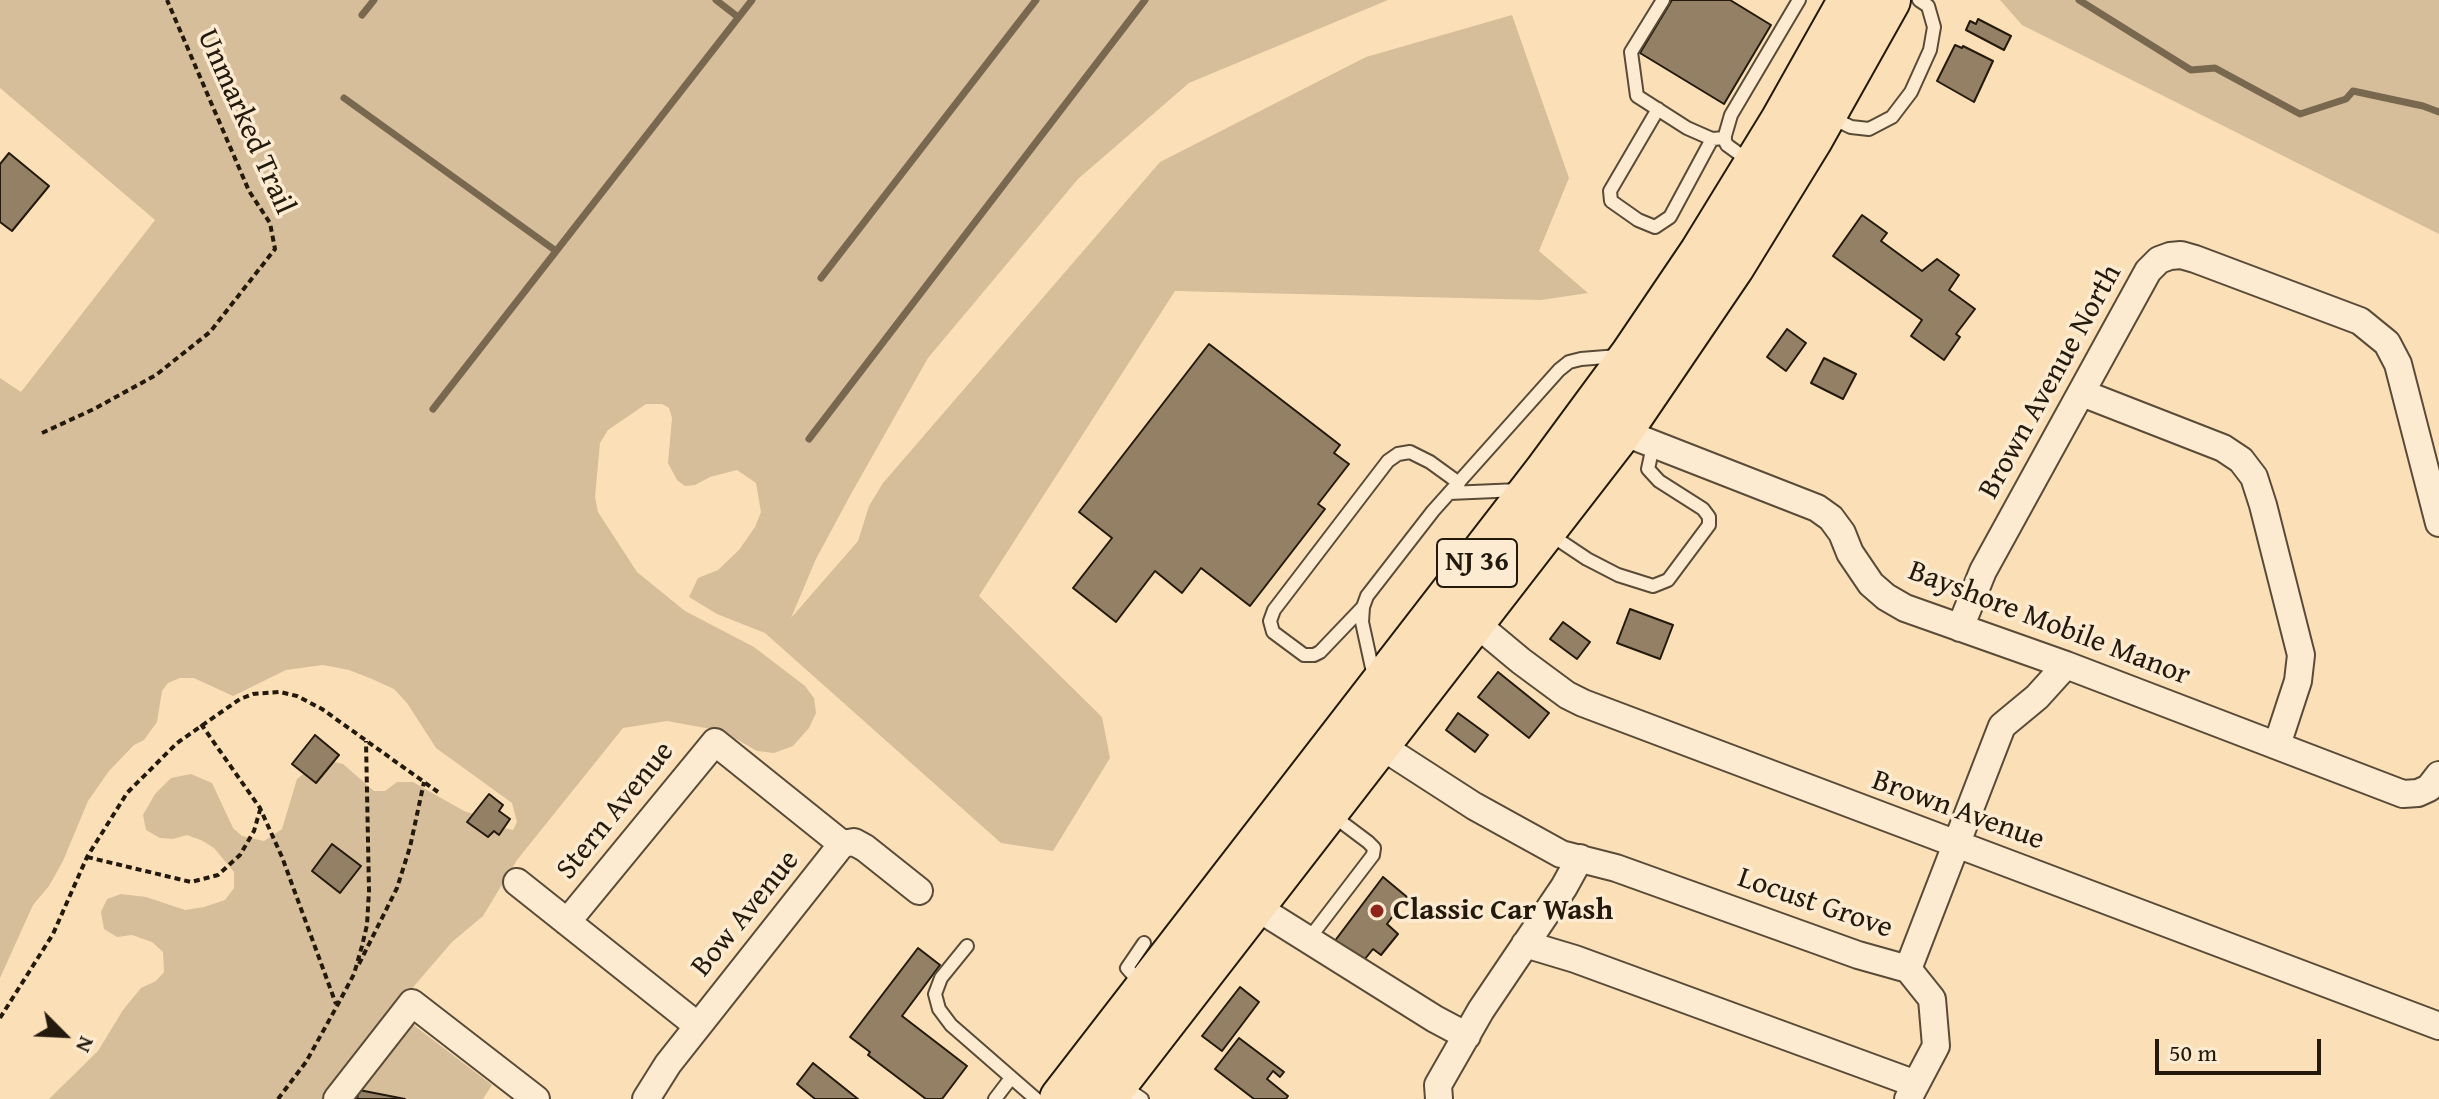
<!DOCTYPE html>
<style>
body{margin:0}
#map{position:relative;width:2439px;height:1099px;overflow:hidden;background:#fbe0b7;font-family:"Gentium Book Plus",serif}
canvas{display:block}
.north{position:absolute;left:24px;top:995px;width:80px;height:80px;-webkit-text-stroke:6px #fcebd0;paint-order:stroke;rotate:114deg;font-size:22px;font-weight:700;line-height:32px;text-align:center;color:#23190c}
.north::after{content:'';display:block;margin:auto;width:28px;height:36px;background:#23190c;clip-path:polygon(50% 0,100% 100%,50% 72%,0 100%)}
.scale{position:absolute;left:2155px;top:1039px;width:166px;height:36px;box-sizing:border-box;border:4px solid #23190c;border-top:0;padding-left:10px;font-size:24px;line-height:28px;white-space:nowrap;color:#23190c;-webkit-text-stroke:6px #fcebd0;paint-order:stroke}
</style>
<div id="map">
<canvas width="2439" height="1099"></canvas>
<div class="north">N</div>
<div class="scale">50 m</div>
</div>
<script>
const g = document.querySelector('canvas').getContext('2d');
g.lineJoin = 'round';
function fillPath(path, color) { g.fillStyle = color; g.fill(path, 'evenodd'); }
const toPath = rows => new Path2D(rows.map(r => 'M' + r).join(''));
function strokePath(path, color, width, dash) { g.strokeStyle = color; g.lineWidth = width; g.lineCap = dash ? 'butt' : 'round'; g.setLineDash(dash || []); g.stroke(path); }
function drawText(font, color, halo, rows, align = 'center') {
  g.font = font + ' "Gentium Book Plus",serif'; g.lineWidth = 7; g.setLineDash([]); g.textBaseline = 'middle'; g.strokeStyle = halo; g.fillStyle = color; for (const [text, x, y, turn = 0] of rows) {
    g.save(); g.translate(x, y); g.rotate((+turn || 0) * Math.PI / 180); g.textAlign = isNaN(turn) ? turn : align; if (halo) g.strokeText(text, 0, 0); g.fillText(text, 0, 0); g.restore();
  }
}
const green = toPath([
 [0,0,1388,0,1189,83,1078,179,928,358,851,494,816,559,791,618,858,541,869,506,883,483,1160,162,1366,57,1512,15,1569,178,1539,251,1588,293,1541,300,1175,291,979,596,1102,717,1110,758,1053,851,1001,843,765,633,717,614,689,597,698,578,718,570,739,550,755,527,761,512,756,483,737,470,710,477,695,485,685,486,677,480,668,463,672,418,669,408,662,404,646,404,608,430,600,443,595,497,598,512,637,572,685,611,754,647,805,686,814,698,816,713,809,728,793,746,774,753,757,751,722,731,667,721,623,728,517,860,483,916,452,942,415,985,332,1099,49,1099,98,1051,123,1010,141,988,156,981,164,972,163,952,152,942,132,935,117,937,104,929,101,912,107,899,121,894,146,897,185,910,204,907,225,900,234,888,234,872,214,848,203,841,187,835,173,839,160,838,146,830,143,815,155,794,171,778,191,774,212,783,233,828,242,836,264,841,282,829,297,779,322,759,343,764,374,791,385,791,397,782,413,782,464,811,490,819,499,827,513,830,517,822,512,803,436,748,407,703,394,689,372,679,349,670,323,665,286,670,233,696,194,678,180,678,168,683,162,691,157,722,144,740,134,745,109,771,88,801,63,861,49,886,33,905,0,978,0,378,21,392,155,220,0,88],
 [2000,0,2439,0,2439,234,2022,25],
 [411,1023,492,1085,483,1099,350,1099]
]);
const stream = toPath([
 [716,0,738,17],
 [2079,0,2191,70,2215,68,2300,114,2346,99,2353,91,2423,106,2439,112],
 [362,15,374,0],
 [344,98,556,251],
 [821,278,1036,0],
 [433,409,752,0],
 [809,439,1145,0]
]);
const building = toPath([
 [1672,0,1730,0,1771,25,1724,104,1640,53,1672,0],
 [1978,19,2011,36,2004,50,1966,30,1970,21,1976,24,1978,19],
 [1955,45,1962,48,1963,46,1993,61,1974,102,1937,81,1955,45],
 [9,153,49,186,12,231,0,222,0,164,9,153],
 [1862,215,1887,233,1881,241,1922,271,1937,259,1959,275,1949,290,1975,309,1956,334,1960,337,1944,360,1911,336,1922,320,1833,256,1862,215],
 [1787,329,1806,343,1786,371,1767,357,1787,329],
 [1209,344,1340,445,1334,453,1349,464,1318,504,1325,509,1250,606,1201,568,1182,593,1155,571,1116,622,1073,588,1112,538,1079,512,1209,344],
 [1824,358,1856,374,1843,399,1811,383,1824,358],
 [1630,609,1673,625,1660,659,1617,643,1630,609],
 [1563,622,1590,642,1577,659,1550,639,1563,622],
 [1498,672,1549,713,1529,738,1478,697,1498,672],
 [1458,713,1488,735,1475,752,1446,730,1458,713],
 [315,735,339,755,316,783,292,764,315,735],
 [489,794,503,805,499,811,510,819,499,835,494,831,488,837,467,822,489,794],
 [332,844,361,866,340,893,312,871,332,844],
 [1383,877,1407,897,1387,924,1398,934,1381,955,1373,949,1361,964,1334,942,1383,877],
 [918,948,940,965,902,1016,967,1066,942,1099,926,1099,868,1055,870,1052,850,1037,918,948],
 [1240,987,1259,1002,1222,1051,1202,1036,1240,987],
 [1239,1038,1284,1072,1280,1077,1273,1071,1267,1079,1288,1096,1286,1099,1254,1099,1215,1069,1239,1038],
 [813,1063,858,1099,815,1099,797,1084,813,1063],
 [359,1090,405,1099,357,1099,359,1090]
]);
const path = toPath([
 [42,433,94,409,156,375,210,332,275,249,270,223,249,191,167,0],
 [201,724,260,808,282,857,336,1004],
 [87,857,191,882,218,875,240,855,254,831,260,810],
 [359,964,397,888,410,847,424,782],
 [0,1018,53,934,87,857,127,793,177,743,240,699,253,694,280,692,297,696,322,709,438,792],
 [278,1099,306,1062,337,1006,354,974,362,946,367,925,369,891,366,741]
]);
const lane = toPath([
 [1663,0,1631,52,1637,96,1687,128,1712,139,1725,138],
 [1658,109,1610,191,1611,201,1638,220,1655,227,1670,217,1712,139],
 [1830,117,1851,127,1869,129,1892,117,1911,92,1930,50,1934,27,1928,6,1919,0],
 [1749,161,1727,145,1724,139,1731,115,1799,0],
 [1449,493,1519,490],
 [1551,535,1587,559,1618,575,1653,586,1668,580,1709,525,1709,517,1703,509,1659,481,1648,469,1653,446],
 [1363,607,1320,652,1314,655,1304,655,1273,632,1270,621,1274,610,1388,461,1398,454,1410,452,1430,462,1459,483],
 [1374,677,1362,622,1363,607,1367,596,1433,511,1559,370,1569,362,1581,359,1618,356],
 [1308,940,1373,855,1374,848,1368,842,1332,815],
 [967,946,941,978,935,994,939,1009,951,1025,1036,1099],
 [1142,985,1127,968,1144,943],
 [1123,1086,1142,1099],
 [995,1099,1011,1078]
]);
const street = toPath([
 [2082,393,2223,448,2241,460,2254,477,2263,505,2301,655,2298,681,2277,745],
 [1620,431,1817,508,1831,518,1842,533,1850,553,1871,584,1886,597,1905,608,2066,665,2403,794,2418,793,2429,788,2439,775],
 [1473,621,1521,661,1567,695,1583,703,2439,1026],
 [1960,628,1983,571,2148,271,2159,260,2170,256,2181,255,2195,259,2360,321,2387,343,2398,364,2439,523],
 [1378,744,1474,806,1561,854,1616,868,1858,955,1908,969,1932,999,1936,1046,1908,1099],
 [517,882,698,1026],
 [1253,905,1435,1019,1467,1036],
 [567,922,715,742,842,844],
 [1525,944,1575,959,1916,1084],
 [1908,969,2002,726,2037,697,2066,665],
 [337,1099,412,1003,536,1099],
 [646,1099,668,1064,842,844,854,842,865,848,919,891],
 [1439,1099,1438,1085,1481,1010,1564,887,1580,858]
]);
const highway = toPath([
 [1062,1099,1546,473,1633,355,1702,253,1783,121,1851,0],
 [1103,1099,1620,431,1732,266,1810,139,1888,0]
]);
const markers = [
 [1377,911,8,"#8f2418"]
];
const shields = [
 [1477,563,80]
];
const shieldNames = [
 ["NJ 36",1477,563]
];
const streetNames = [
 ["Unmarked Trail",245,122,66],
 ["Brown Avenue North",2051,382,-61],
 ["Bayshore Mobile Manor",2049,624,21],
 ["Stern Avenue",616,811,-51],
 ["Brown Avenue",1958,811,20],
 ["Locust Grove",1815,904,19],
 ["Bow Avenue",746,914,-51]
];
const poiNames = [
 ["Classic Car Wash",1393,911]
];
fillPath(green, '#d6be9a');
strokePath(stream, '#796850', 7);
fillPath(building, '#938065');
strokePath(building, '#23190c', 2);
strokePath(lane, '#594b37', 16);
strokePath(street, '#594b37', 30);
strokePath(highway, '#23190c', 48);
strokePath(path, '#23190c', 4, [6, 4]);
strokePath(lane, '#fcebd0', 12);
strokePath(street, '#fcebd0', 26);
strokePath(highway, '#fbe0b7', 44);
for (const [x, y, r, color] of markers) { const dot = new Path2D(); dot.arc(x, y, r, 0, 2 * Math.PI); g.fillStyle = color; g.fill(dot); strokePath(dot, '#fcebd0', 3); }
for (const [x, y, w] of shields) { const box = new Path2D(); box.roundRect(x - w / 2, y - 24, w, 48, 6); g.fillStyle = '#fcebd0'; g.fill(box); strokePath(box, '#23190c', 2); }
drawText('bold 28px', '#23190c', null, shieldNames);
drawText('30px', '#23190c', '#fcebd0', streetNames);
drawText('bold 30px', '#23190c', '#fcebd0', poiNames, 'left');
</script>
